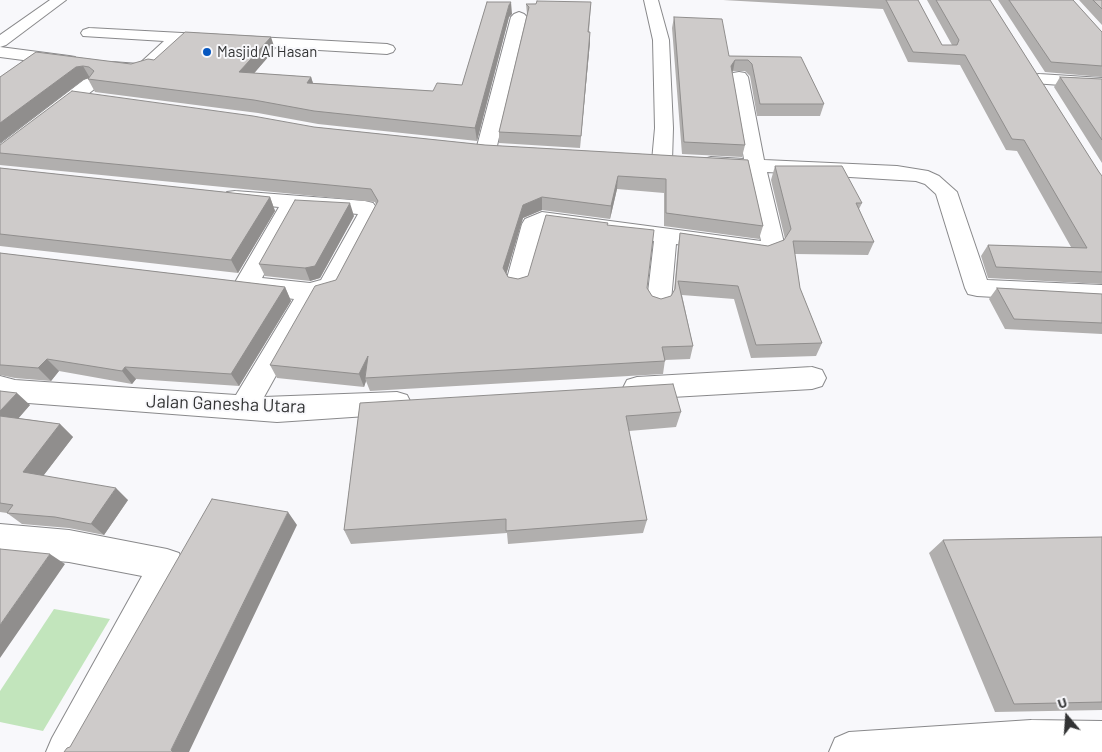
<!DOCTYPE html>
<style>
body{margin:0}
#map{position:relative;width:1102px;height:752px;overflow:hidden;background:#f8f8fb;font-family:Barlow,sans-serif}
canvas{display:block}
.north{position:absolute;left:1042px;top:692px;width:50px;height:50px;-webkit-text-stroke:4px #f8f8fb;paint-order:stroke;rotate:342deg;font-size:14px;font-weight:700;line-height:20px;text-align:center;color:#323334}
.north::after{content:'';display:block;margin:auto;width:18px;height:22px;background:#323334;clip-path:polygon(50% 0,100% 100%,50% 72%,0 100%)}
</style>
<div id="map">
<canvas width="1102" height="752"></canvas>
<div class="north">U</div>
</div>
<script>
const g = document.querySelector('canvas').getContext('2d');
g.lineJoin = 'round';
function fillPath(path, color) { g.fillStyle = color; g.fill(path, 'evenodd'); }
const toPath = rows => new Path2D(rows.map(r => 'M' + r).join(''));
function strokePath(path, color, width, dash) { g.strokeStyle = color; g.lineWidth = width; g.lineCap = dash ? 'butt' : 'round'; g.setLineDash(dash || []); g.stroke(path); }
function drawText(font, color, halo, rows, align = 'center') {
  g.font = font + ' Barlow,sans-serif'; g.lineWidth = 4; g.setLineDash([]); g.textBaseline = 'middle'; g.strokeStyle = halo; g.fillStyle = color; for (const [text, x, y, turn = 0] of rows) {
    g.save(); g.translate(x, y); g.rotate((+turn || 0) * Math.PI / 180); g.textAlign = isNaN(turn) ? turn : align; if (halo) g.strokeText(text, 0, 0); g.fillText(text, 0, 0); g.restore();
  }
}
const green = toPath([
 [54,609,110,619,43,731,0,722,0,691]
]);
const street = toPath([
 [50,0,66,0,6,45,0,47,0,35,50,0],
 [644,0,658,0,669,40,673,128,672,161,669,165,662,167,655,165,652,161,655,128,653,40,644,0],
 [519,12,524,14,527,17,496,150,493,154,486,156,479,154,476,150,511,17,514,14,519,12],
 [89,28,387,44,393,46,395,49,393,52,387,54,182,42,151,72,137,75,116,72,7,158,0,160,0,144,106,63,112,62,139,64,164,41,83,36,81,33,83,30,89,28],
 [0,47,69,56,75,57,77,61,75,65,69,66,0,57,0,47],
 [739,72,745,73,748,77,764,160,897,166,928,171,939,176,957,192,987,280,1102,285,1102,303,977,296,968,294,965,288,936,194,925,184,916,181,767,172,784,243,778,252,764,257,676,244,671,301,668,307,659,310,650,307,647,301,654,241,545,226,543,228,530,282,527,288,518,290,509,288,506,282,522,224,525,219,542,212,761,241,746,171,711,169,704,167,701,163,704,159,711,157,744,159,730,77,733,73,739,72],
 [1039,74,1102,78,1102,88,1033,83,1030,79,1033,75,1039,74],
 [235,191,365,201,373,203,380,213,339,292,319,298,264,397,397,392,407,395,411,403,407,411,397,414,277,422,15,402,0,398,0,376,15,380,236,395,294,299,250,293,237,290,234,284,279,207,227,202,224,197,227,192,235,191],
 [300,209,358,214,321,280,310,283,262,278,300,209],
 [812,367,822,370,826,378,822,386,812,389,637,399,627,396,623,388,627,380,637,377,812,367],
 [0,524,69,530,167,549,179,553,184,565,88,752,46,752,52,738,142,576,69,562,0,556,0,524],
 [1031,720,1102,721,1102,752,829,752,835,738,849,732,1031,720]
]);
const wall = toPath([
 [723,0,918,0,942,45,952,45,927,0,990,0,1099,172,1102,176,1102,284,988,278,981,256,988,245,1071,247,1017,151,1006,150,960,65,908,62,883,9],
 [998,0,1073,0,1101,31,1102,32,1102,77,1045,72],
 [1079,0,1102,0,1102,25],
 [487,2,512,14,509,17,477,141,318,124,258,113,95,92,88,79,88,78,83,80,0,143,0,77,36,52,131,64,154,60,275,49,254,73,311,77,313,83,433,91,462,85],
 [591,2,589,32,590,42,580,148,499,143,499,132,527,14,526,4],
 [674,17,729,56,801,57,824,104,820,116,757,116,750,76,745,71,733,71,732,72,745,145,742,157,682,154,672,28],
 [1060,77,1102,79,1102,163,1054,87],
 [314,127,485,145,748,160,763,226,759,239,664,226,664,193,617,189,610,219,542,210,523,218,506,274,508,277,518,279,528,276,608,225,652,296,661,299,671,296,674,292,678,246,680,233,768,246,784,240,785,239,771,180,775,166,862,203,859,209,874,242,868,255,795,254,800,288,822,343,816,356,751,358,734,299,682,295,693,346,690,359,665,360,663,374,370,391,366,381,364,387,277,378,270,365,336,280,376,205,375,202,0,165,0,145],
 [0,168,270,197,275,211,238,273,0,246],
 [354,216,320,278,310,281,265,276,259,264],
 [0,253,285,287,291,301,239,386,136,379,132,384,59,371,51,381,15,378,0,375],
 [997,288,1102,294,1102,334,1005,329,989,299],
 [0,391,30,405,18,418,60,424,73,437,43,476,128,500,104,535,69,528,22,524,7,513,0,512],
 [360,403,681,412,676,427,629,431,647,520,643,533,508,544,507,533,351,544,344,530],
 [1102,537,1102,710,995,712,929,553,943,540]
]);
const shadedWall = toPath([
 [511,2,512,14,509,17,477,141,475,128,509,5],
 [590,32,590,42,580,148,581,136],
 [271,37,275,49,244,85,239,72],
 [735,60,733,71,728,77,731,66],
 [83,66,90,78,83,80,0,143,0,123,76,67],
 [311,77,315,90,307,83],
 [618,176,617,189,610,219,611,206],
 [270,197,275,211,238,273,231,260],
 [542,197,542,210,523,218,504,282,503,268,523,205],
 [350,203,354,216,320,278,310,281,305,268],
 [285,287,291,301,239,386,231,374],
 [368,356,365,378,366,381,364,387,359,374],
 [47,359,59,371,51,381,38,368],
 [125,367,136,379,132,384,122,371],
 [17,393,30,405,11,427,0,418,0,411],
 [60,424,73,437,37,484,23,472],
 [116,488,128,500,104,535,91,524],
 [288,512,297,525,189,752,173,752,171,750],
 [50,554,65,564,0,658,0,625]
]);
const building = toPath([
 [886,0,918,0,942,45,957,45,959,40,936,0,990,0,1099,172,1102,176,1102,272,996,267,988,245,1087,248,1024,140,1012,139,965,55,913,52,886,0],
 [1009,0,1073,0,1101,31,1102,32,1102,66,1051,62,1009,0],
 [1093,0,1102,0,1102,9,1093,0],
 [537,1,591,2,588,32,590,32,581,136,499,132,529,7,526,4,536,4,537,1],
 [487,2,511,2,509,5,475,128,314,111,254,100,88,79,94,71,89,67,83,66,76,67,0,123,0,77,36,52,131,64,148,59,154,60,185,32,271,37,239,72,311,77,307,83,433,91,437,83,462,85,487,2],
 [674,17,722,19,729,56,801,57,824,104,760,104,752,64,748,60,735,60,731,66,745,145,684,142,674,17],
 [1060,77,1102,79,1102,140,1060,77],
 [72,91,253,116,314,127,485,145,748,160,763,226,666,213,666,179,618,176,611,206,542,197,523,205,503,268,508,277,518,279,528,276,546,215,608,223,607,225,654,230,647,288,652,296,661,299,671,296,675,289,680,233,768,246,784,240,791,229,775,166,842,166,862,203,856,203,874,242,793,241,800,288,822,343,756,345,738,286,678,281,693,346,662,347,665,361,365,378,368,356,359,374,270,365,315,286,336,280,378,201,371,189,0,153,0,145,72,91],
 [0,168,270,197,231,260,0,234,0,168],
 [295,200,350,203,315,266,305,268,259,264,295,200],
 [0,253,285,287,231,374,125,367,122,371,47,359,38,368,2,365,0,365,0,253],
 [997,288,1102,294,1102,323,1014,319,997,288],
 [673,384,681,412,626,416,647,520,506,531,506,519,344,530,360,403,673,384],
 [0,391,17,393,0,411,0,391],
 [0,416,60,424,23,472,116,488,91,524,55,517,7,513,13,505,0,503,0,416],
 [212,499,288,512,171,750,173,752,64,752,67,748,70,747,212,499],
 [1102,537,1102,702,1014,704,943,540,1102,537],
 [0,549,50,554,0,625,0,549]
]);
const markers = [
 [207,52,5,"#0657c0"]
];
const farPoinames = [
 ["Masjid Al Hasan",217,52]
];
const streetNames = [
 ["Jalan Ganesha Utara",226,404,2]
];
fillPath(green, '#c2e5bc');
strokePath(street, '#89898b', 2);
fillPath(street, '#fff');
fillPath(wall, '#b1afae');
fillPath(shadedWall, '#908e8d');
fillPath(building, '#cecbca');
strokePath(building, '#908e8d', 1);
for (const [x, y, r, color] of markers) { const dot = new Path2D(); dot.arc(x, y, r, 0, 2 * Math.PI); g.fillStyle = color; g.fill(dot); strokePath(dot, '#f8f8fb', 2); }
drawText('15px', '#323334', '#f8f8fb', farPoinames, 'left');
drawText('18px', '#323334', '#f8f8fb', streetNames);
</script>
